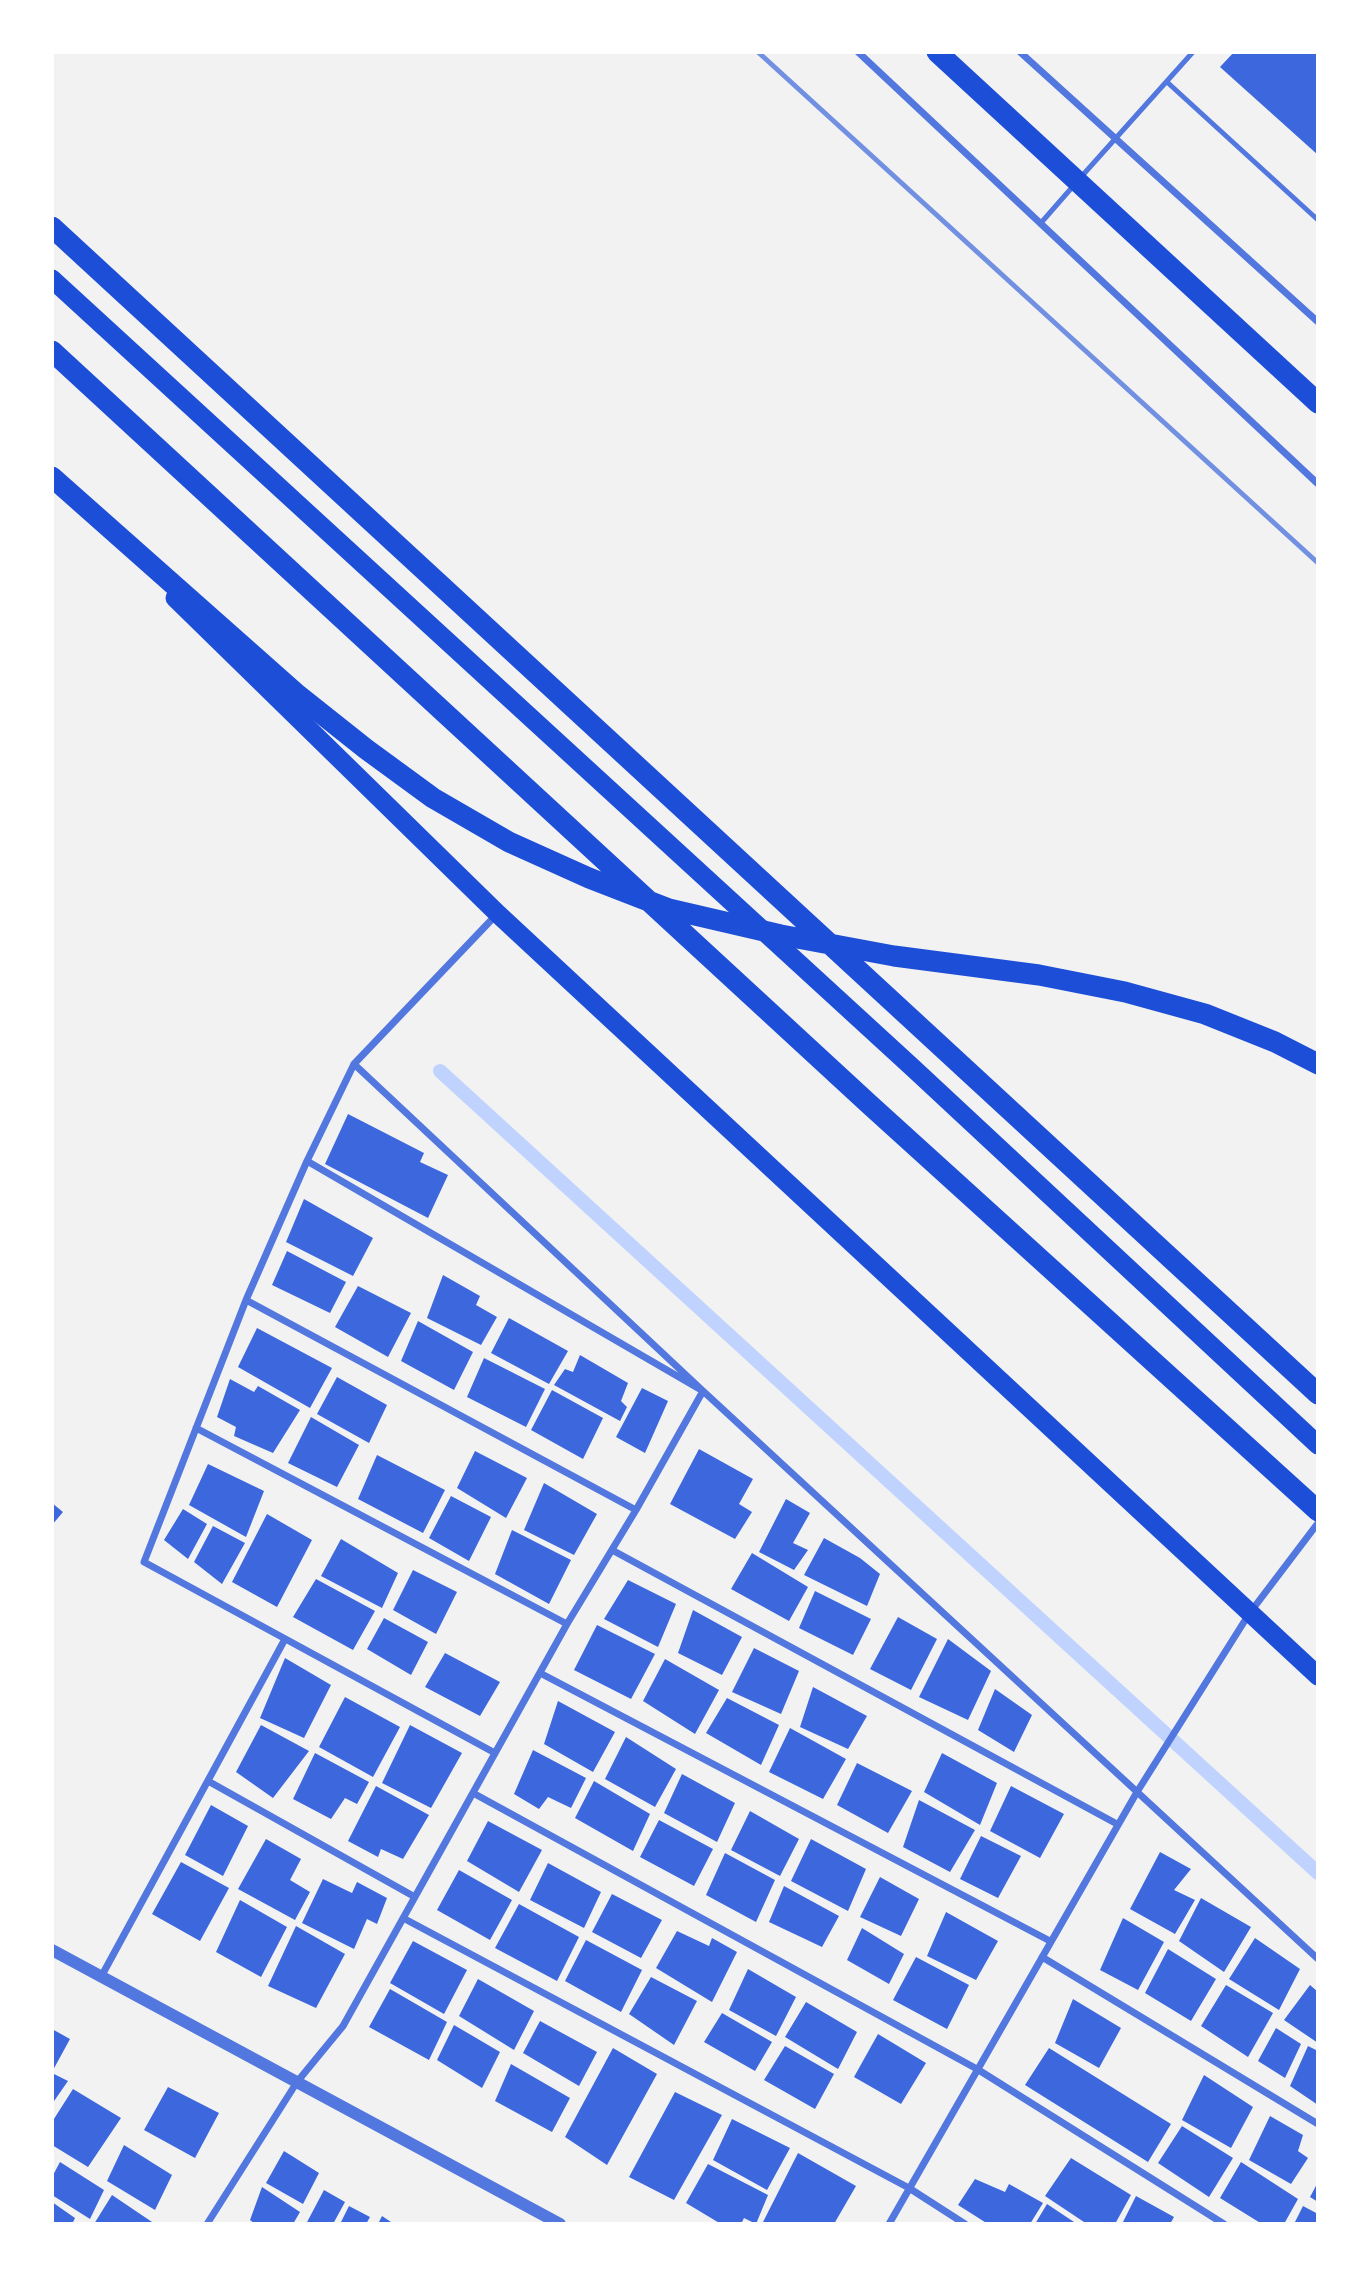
<!DOCTYPE html>
<style>
body{margin:0}
#map{position:relative;width:1370px;height:2276px;overflow:hidden;background:#f2f2f2;font-family:"Space Grotesk",sans-serif}
canvas{display:block}
.frame{position:absolute;inset:0;border:54px solid #fff;pointer-events:none}
</style>
<div id="map">
<canvas width="1370" height="2276"></canvas>
<div class="frame"></div>
</div>
<script>
const g = document.querySelector('canvas').getContext('2d');
g.lineJoin = 'round';
const toPath = rows => new Path2D(rows.map(r => 'M' + r).join(''));
function strokePath(path, color, width, dash) { g.strokeStyle = color; g.lineWidth = width; g.lineCap = dash ? 'butt' : 'round'; g.setLineDash(dash || []); g.stroke(path); }
function fillPath(path, color) { g.fillStyle = color; g.fill(path, 'evenodd'); }
const stream = toPath([
 [440,1071,1318,1873]
]);
const building = toPath([
 [1234,52,1318,52,1318,155,1220,67],
 [348,1114,424,1153,420,1162,448,1175,428,1218,325,1164],
 [304,1199,373,1238,353,1276,286,1242],
 [287,1251,346,1282,330,1313,272,1285],
 [443,1275,480,1296,476,1305,497,1317,481,1345,427,1318],
 [358,1286,411,1313,388,1357,335,1327],
 [509,1318,568,1351,549,1384,491,1353],
 [418,1321,473,1352,454,1390,401,1361],
 [257,1328,332,1368,310,1408,238,1367],
 [580,1355,628,1383,621,1401,627,1407,620,1421,554,1385,565,1369,573,1372],
 [484,1358,545,1389,526,1427,467,1397],
 [337,1377,387,1405,369,1443,317,1414],
 [230,1379,254,1392,258,1386,300,1410,273,1453,234,1436,236,1427,217,1417],
 [642,1388,668,1401,645,1453,616,1437],
 [552,1390,603,1418,583,1459,531,1430],
 [311,1417,359,1445,337,1487,288,1463],
 [699,1449,753,1479,739,1504,752,1512,735,1539,670,1504],
 [475,1451,527,1478,506,1518,457,1488],
 [377,1455,445,1490,423,1533,358,1499],
 [208,1464,264,1491,246,1537,189,1505],
 [544,1483,597,1514,574,1555,524,1530],
 [451,1496,491,1517,469,1561,429,1538],
 [786,1499,810,1513,793,1543,808,1550,794,1570,759,1552],
 [52,1503,63,1512,52,1525],
 [183,1509,207,1524,188,1559,164,1540],
 [267,1514,312,1540,277,1607,232,1582],
 [213,1526,245,1543,222,1584,194,1562],
 [512,1530,571,1560,549,1604,495,1574],
 [824,1538,860,1558,880,1574,867,1606,804,1575],
 [341,1539,398,1573,382,1608,321,1576],
 [752,1553,808,1587,789,1621,731,1589],
 [413,1570,457,1592,436,1634,393,1610],
 [316,1579,375,1611,353,1650,293,1617],
 [628,1580,676,1604,658,1647,604,1619],
 [815,1591,871,1619,853,1655,799,1628],
 [693,1610,742,1637,722,1675,678,1653],
 [898,1617,937,1639,911,1690,870,1669],
 [384,1618,428,1642,411,1675,367,1649],
 [597,1625,655,1654,631,1699,574,1670],
 [948,1639,991,1671,968,1720,919,1697],
 [754,1648,799,1671,781,1714,732,1692],
 [445,1653,500,1682,480,1716,425,1687],
 [285,1658,331,1685,304,1738,260,1718],
 [665,1659,719,1690,695,1734,643,1701],
 [813,1687,867,1716,848,1749,800,1727],
 [995,1689,1032,1715,1014,1752,978,1730],
 [345,1697,400,1727,373,1777,319,1747],
 [727,1698,779,1725,761,1765,706,1733],
 [558,1701,615,1732,593,1772,544,1744],
 [261,1725,309,1751,273,1798,236,1772],
 [410,1725,462,1753,431,1808,382,1783],
 [790,1728,846,1759,823,1799,769,1772],
 [626,1737,676,1769,655,1807,605,1779],
 [533,1750,586,1778,571,1808,548,1797,539,1809,514,1794],
 [315,1753,369,1782,357,1804,345,1798,331,1819,293,1799],
 [942,1753,997,1783,980,1825,924,1792],
 [857,1763,912,1791,888,1833,837,1805],
 [682,1774,735,1803,717,1842,664,1813],
 [594,1781,650,1814,633,1851,575,1818],
 [376,1786,429,1815,403,1859,381,1849,378,1857,348,1841],
 [1011,1786,1064,1814,1040,1858,990,1831],
 [919,1800,975,1830,950,1872,903,1847],
 [211,1805,248,1826,223,1876,185,1855],
 [750,1811,799,1839,780,1876,731,1850],
 [659,1820,713,1849,694,1886,640,1857],
 [488,1821,542,1850,519,1892,467,1861],
 [981,1836,1021,1856,998,1898,960,1879],
 [266,1839,301,1859,290,1880,310,1892,295,1920,238,1889],
 [811,1839,866,1869,848,1911,791,1881],
 [1160,1852,1191,1869,1174,1890,1195,1900,1175,1934,1130,1909],
 [725,1853,775,1880,756,1922,706,1895],
 [181,1862,229,1888,200,1941,152,1914],
 [548,1863,601,1892,584,1928,530,1900],
 [459,1870,512,1900,490,1940,437,1910],
 [880,1877,919,1899,901,1936,860,1917],
 [323,1879,352,1893,357,1882,387,1898,377,1924,367,1919,354,1949,302,1923],
 [784,1886,839,1916,822,1947,769,1922],
 [612,1894,662,1920,641,1958,592,1932],
 [1201,1898,1251,1927,1224,1972,1179,1941],
 [240,1900,287,1927,261,1977,216,1952],
 [519,1904,579,1937,557,1981,495,1948],
 [946,1912,998,1941,976,1980,927,1956],
 [1123,1918,1164,1942,1138,1990,1100,1970],
 [296,1926,345,1954,316,2008,268,1986],
 [862,1928,904,1954,889,1984,847,1960],
 [677,1931,709,1946,712,1938,737,1952,712,2002,656,1968],
 [1255,1938,1300,1969,1279,2010,1229,1979],
 [586,1940,642,1970,621,2012,565,1981],
 [413,1941,467,1970,444,2014,390,1983],
 [1168,1949,1216,1979,1191,2021,1145,1993],
 [916,1957,969,1985,947,2029,893,2000],
 [748,1969,796,1997,776,2036,729,2010],
 [651,1977,697,2001,674,2045,629,2014],
 [478,1979,534,2011,514,2050,459,2016],
 [1226,1985,1273,2013,1248,2057,1201,2026],
 [1310,1985,1318,1992,1318,2043,1284,2020],
 [390,1989,447,2022,429,2060,369,2027],
 [1073,1999,1121,2028,1099,2068,1055,2043],
 [806,2002,857,2032,838,2069,785,2037],
 [722,2013,772,2042,755,2071,704,2042],
 [540,2021,597,2052,579,2086,523,2053],
 [454,2025,500,2052,482,2088,437,2060],
 [1276,2028,1301,2044,1285,2078,1258,2061],
 [52,2029,70,2039,52,2072],
 [878,2034,926,2063,901,2104,854,2077],
 [785,2046,834,2074,815,2109,764,2080],
 [1308,2046,1318,2051,1318,2105,1290,2086],
 [613,2048,657,2074,607,2165,565,2137],
 [1049,2048,1171,2124,1148,2162,1025,2085],
 [511,2064,570,2098,552,2132,495,2101],
 [52,2073,68,2081,52,2104],
 [1204,2075,1253,2107,1231,2148,1182,2120],
 [168,2087,219,2113,195,2158,144,2130],
 [73,2089,121,2118,88,2167,52,2145,52,2122],
 [675,2092,722,2115,674,2200,629,2177],
 [1270,2116,1303,2135,1298,2151,1308,2158,1291,2184,1249,2160],
 [732,2119,790,2148,767,2190,713,2160],
 [1182,2126,1233,2158,1209,2197,1158,2163],
 [124,2145,172,2175,155,2210,107,2181],
 [284,2151,319,2173,303,2204,266,2183],
 [798,2153,856,2186,834,2224,762,2224],
 [1071,2158,1131,2195,1115,2224,1087,2224,1045,2196],
 [60,2162,104,2190,90,2219,52,2195,52,2177],
 [1241,2162,1298,2199,1284,2224,1262,2224,1220,2198],
 [708,2164,768,2195,756,2224,744,2218,741,2224,721,2224,686,2203],
 [975,2179,1005,2192,1009,2184,1043,2203,1030,2224,988,2224,958,2205],
 [1318,2182,1318,2202,1310,2197],
 [262,2187,300,2212,293,2224,255,2224,250,2220],
 [324,2190,345,2202,333,2224,306,2224],
 [112,2195,155,2224,94,2224],
 [1136,2196,1174,2217,1170,2224,1122,2224],
 [52,2202,75,2218,72,2224,52,2224],
 [1047,2204,1077,2224,1035,2224],
 [349,2206,370,2217,366,2224,340,2224],
 [1303,2206,1318,2214,1318,2224,1294,2224],
 [382,2216,394,2224,378,2224]
]);
const service = toPath([
 [1167,82,1318,220],
 [1081,177,1193,52],
 [1040,224,1075,184]
]);
const minor = toPath([
 [858,52,1318,484],
 [1020,52,1318,322],
 [354,1064,703,1391,1318,1959],
 [246,1300,636,1510],
 [196,1428,567,1624],
 [612,1550,1117,1824],
 [540,1673,1050,1941],
 [495,1753,144,1562,246,1300,307,1161,354,1064,497,914],
 [208,1781,415,1897],
 [473,1793,977,2069,1224,2224],
 [403,1918,909,2188,965,2224],
 [1042,1957,1318,2124],
 [101,1977,285,1639],
 [207,2224,297,2082,343,2026,567,1624,636,1510,703,1391,307,1161],
 [889,2224,1137,1792,1249,1614,1318,1523]
]);
const tertiary = toPath([
 [52,1950,560,2224]
]);
const trunk = toPath([
 [52,279,913,1068,1318,1445],
 [175,598,498,914,1318,1676]
]);
const motorway = toPath([
 [937,52,1318,403],
 [52,227,1318,1394],
 [52,351,869,1104,1318,1511],
 [52,477,298,695,366,749,433,798,509,842,589,878,669,909,781,935,894,956,1039,975,1125,992,1205,1014,1275,1042,1318,1064]
]);
const rail = toPath([
 [758,52,1318,563]
]);
strokePath(stream, '#bfd3fe', 14);
fillPath(building, '#3d67dc');
strokePath(service, '#5277de', 5);
strokePath(minor, '#5277de', 7);
strokePath(tertiary, '#5277de', 12);
strokePath(trunk, '#1d4ed8', 19);
strokePath(motorway, '#1d4ed8', 21);
strokePath(rail, '#7290e2', 5);
</script>
